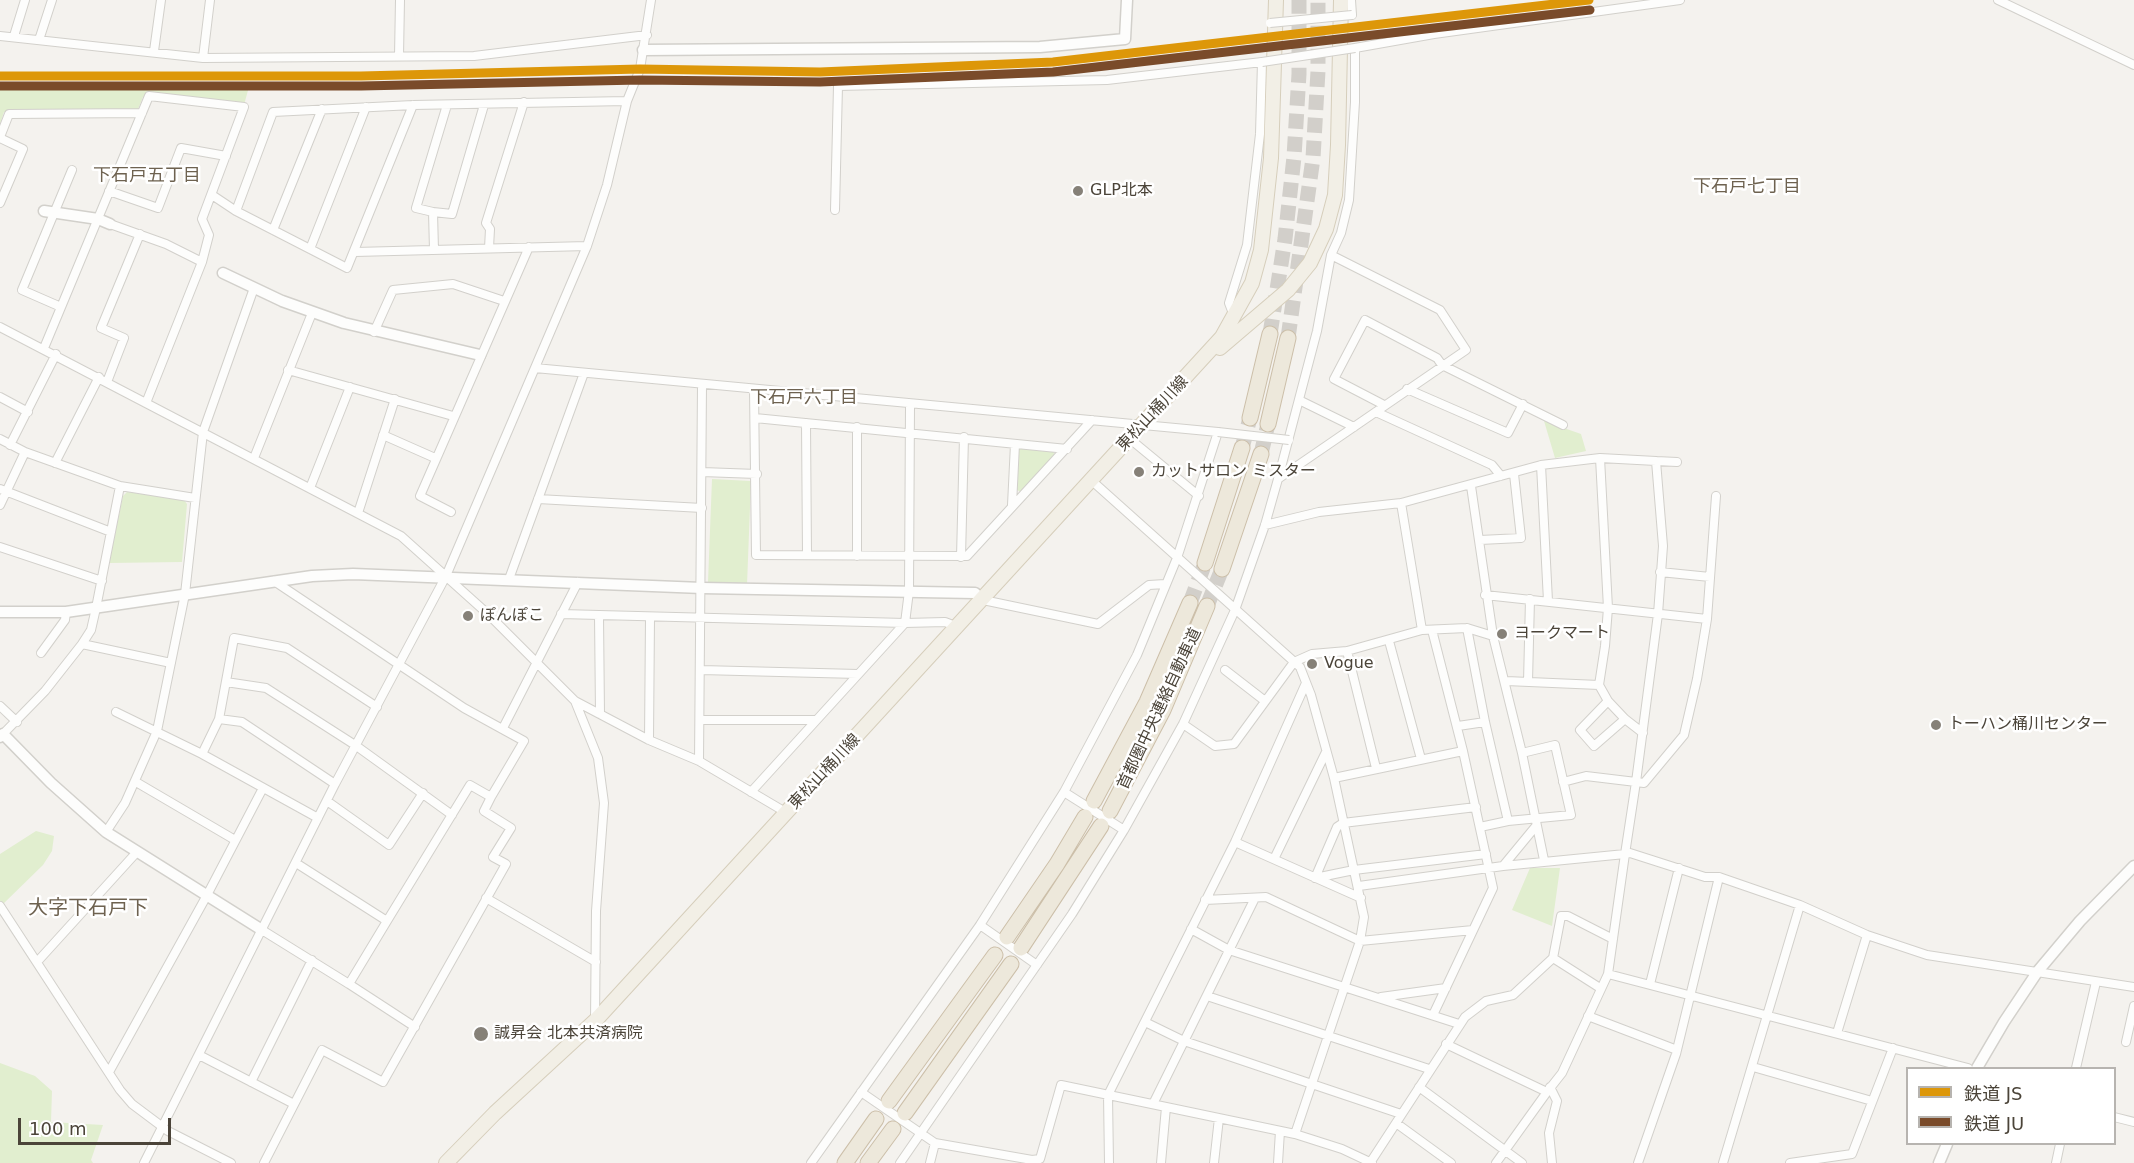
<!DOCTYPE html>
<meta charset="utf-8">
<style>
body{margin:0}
#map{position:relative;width:2134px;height:1163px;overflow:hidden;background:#f4f2ee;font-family:"DejaVu Sans","Noto Sans JP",sans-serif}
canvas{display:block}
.legend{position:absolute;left:1906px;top:1067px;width:210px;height:78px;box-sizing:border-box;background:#fff;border:2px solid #b7b4b0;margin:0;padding:8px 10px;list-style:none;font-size:18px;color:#4b4439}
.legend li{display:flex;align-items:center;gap:12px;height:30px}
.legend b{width:30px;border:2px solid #b7b4b0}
.scale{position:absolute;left:18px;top:1118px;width:153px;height:27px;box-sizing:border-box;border:3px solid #4b4439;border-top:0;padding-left:8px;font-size:18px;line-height:21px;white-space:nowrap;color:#4b4439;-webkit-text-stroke:4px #fff;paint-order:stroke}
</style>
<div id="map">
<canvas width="2134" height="1163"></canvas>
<ul class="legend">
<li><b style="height:8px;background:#dd9709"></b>鉄道 JS</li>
<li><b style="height:8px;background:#7a4b2a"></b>鉄道 JU</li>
</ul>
<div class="scale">100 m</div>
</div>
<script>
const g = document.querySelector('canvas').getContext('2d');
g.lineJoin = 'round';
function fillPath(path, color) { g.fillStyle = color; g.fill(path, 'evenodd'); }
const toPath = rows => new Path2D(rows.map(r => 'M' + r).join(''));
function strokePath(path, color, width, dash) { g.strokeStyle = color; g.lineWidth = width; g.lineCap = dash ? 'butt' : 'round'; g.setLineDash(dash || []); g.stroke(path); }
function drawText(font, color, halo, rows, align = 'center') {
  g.font = font + ' "DejaVu Sans","Noto Sans JP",sans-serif'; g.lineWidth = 5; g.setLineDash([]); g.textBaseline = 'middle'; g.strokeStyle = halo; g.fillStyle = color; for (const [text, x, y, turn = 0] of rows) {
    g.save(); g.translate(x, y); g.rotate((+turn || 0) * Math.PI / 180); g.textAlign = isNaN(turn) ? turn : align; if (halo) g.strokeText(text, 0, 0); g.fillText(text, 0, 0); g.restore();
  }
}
const green = toPath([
 [250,83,244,105,143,97,136,114,4,112,0,124,0,87],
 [1544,421,1581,434,1586,451,1555,458],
 [1020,448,1053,451,1055,455,1021,492,1017,490,1017,451],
 [712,479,751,481,747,585,708,582],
 [127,492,183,499,187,504,182,562,109,563,123,496],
 [36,831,54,836,52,851,43,865,0,907,0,854],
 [1530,868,1560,868,1552,926,1512,910],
 [0,1063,35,1076,52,1091,51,1122,103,1125,91,1160,93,1163,0,1163]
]);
const motorwayTunnel = toPath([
 [1270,334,1285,239,1294,157,1299,74,1299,0],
 [1288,338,1313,158,1318,71,1318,0],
 [1242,448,1250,418],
 [1261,454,1268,424],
 [1190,603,1205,563],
 [1207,606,1222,569]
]);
const minor = toPath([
 [1351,0,1352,15],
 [1998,0,2134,65],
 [0,36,203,58,474,56,647,35],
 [14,36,25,0],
 [39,40,52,0],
 [154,51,161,0],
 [399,56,400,0],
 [203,58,210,0],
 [0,137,9,114,142,113],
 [0,138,23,149,0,203],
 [109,191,158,208,181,148,226,156],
 [212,195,236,211,347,268,413,105],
 [835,210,838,86,1107,80,1262,62,1260,134,1247,245,1229,303,1234,316],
 [236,211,273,112,413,105,627,101],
 [433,212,452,214,484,105],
 [110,224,166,244,202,262],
 [273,230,322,109],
 [489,248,490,229,486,223,524,102],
 [310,249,366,107],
 [434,250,433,212,416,208,447,105],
 [355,252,587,246],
 [61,307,22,290,72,170],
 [0,327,401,536,489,615,575,701,649,740,699,761,787,813],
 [374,332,393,290,453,284,504,301],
 [44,348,149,96,244,107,202,219,209,235,202,262,146,403],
 [535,368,1218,432,1177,558,1137,655,1064,792,980,925,811,1163],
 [288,370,453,416],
 [107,382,124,338,101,328,140,234],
 [1407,389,1508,433,1523,404],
 [754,390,756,555,967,556,1092,420],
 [0,397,28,412],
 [1299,400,1354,427],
 [1384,405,1334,379,1365,320,1437,358,1442,365,1563,425],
 [1376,412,1492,465,1501,476],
 [755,418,1067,449],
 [806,423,807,555],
 [383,435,435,458],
 [0,439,25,452,120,486,195,498],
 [1130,439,1199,496],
 [10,445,56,354],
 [254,458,312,313],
 [1600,458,1608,608,1605,646,1599,685,1608,701,1625,719,1643,733],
 [1656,461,1677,462],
 [55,463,99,377],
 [1541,465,1548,601],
 [702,472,757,474],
 [1278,479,1466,350,1440,310,1331,255],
 [1091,480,1300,667,1311,695,1334,778,1364,917,1360,941,1295,1134],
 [120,486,96,608,91,630,82,644,171,663],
 [1471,486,1493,636,1522,753,1544,860],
 [310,488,350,387],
 [0,489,111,532],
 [1716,496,1707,619,1697,679,1684,735,1644,783,1636,782,1625,854,1630,853,1705,877,1719,877,1800,905,1867,935,1927,955,2134,987],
 [538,499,702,508],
 [1401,503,1422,630],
 [0,505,25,452],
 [1012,505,1015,444],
 [451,512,420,496,529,247],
 [358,513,395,399],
 [1265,525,1319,512,1401,503,1541,465,1600,458,1656,461,1663,546,1658,614,1636,782,1586,776,1563,782],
 [1480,540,1521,538,1514,474],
 [0,547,102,581],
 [857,556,857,427],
 [961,557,964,437],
 [1660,572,1710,577],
 [509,579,584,373],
 [274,581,464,708,524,741,491,797],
 [1485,595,1707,619],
 [983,600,1098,624,1149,585,1165,584],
 [561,614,905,623,909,591,910,405],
 [599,616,600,714],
 [1467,628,1485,722,1508,821],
 [1432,630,1463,751,1493,888,1433,1015],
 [1389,641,1421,759],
 [1347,651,1376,768],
 [41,653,65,620,66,612],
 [701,670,858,674],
 [1225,670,1265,701],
 [1506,681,1599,685],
 [226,682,266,688,355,745,452,815],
 [1528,682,1530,599],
 [575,701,598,758,604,803,596,911,595,1021],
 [1608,701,1580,730,1594,746,1625,719],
 [0,706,17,722],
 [116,712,202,754,318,818],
 [219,719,242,722,335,784],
 [700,720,816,720],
 [1183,724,1215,746,1234,744,1294,662,1312,654,1347,651,1422,630,1467,628,1493,636],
 [1458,726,1485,722],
 [503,728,578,582],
 [3,734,45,691,82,644],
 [649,740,650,618],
 [202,754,219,719,234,638,287,648,377,707],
 [699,761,702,385],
 [1334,778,1463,751],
 [136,782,235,840],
 [751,792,905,623,945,622,958,627],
 [1064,792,1124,830],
 [327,801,389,845,423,793],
 [1480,827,1508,821,1571,815,1555,745,1522,753],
 [106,832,125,803,157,731,185,594,203,432,254,288],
 [1235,842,1361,898],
 [1274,859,1326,752],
 [1315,878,1337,827,1343,823,1476,807],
 [1315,878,1354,870,1486,854],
 [1359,886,1503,866,1536,826],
 [486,898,596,962],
 [1205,900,1266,897,1360,941,1473,930],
 [0,906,120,1090,132,1104,168,1131,231,1163],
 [980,925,1037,965],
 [1191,929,1229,950,1459,1024],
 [262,930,349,984,387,921],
 [1553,958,1600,988],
 [37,962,136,853],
 [1608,974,1968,1068],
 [349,984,415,1027],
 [1650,984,1679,868],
 [1207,996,1429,1069],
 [1381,997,1446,988],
 [1588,1016,1677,1050],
 [1145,1022,1184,1041,1401,1114],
 [1837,1033,1867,935],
 [2126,1042,2134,1006],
 [1446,1044,1547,1092,1562,1073,1608,974,1625,854,1503,866],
 [199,1055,294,1104],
 [1753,1067,1872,1101],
 [2076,1068,2096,982],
 [109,1072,206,897,263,788],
 [251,1082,312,960],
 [1419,1087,1522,1163],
 [1550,1087,1557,1101,1549,1133,1552,1163],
 [861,1092,935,1143,1032,1160,1040,1159,1061,1085,1295,1134,1342,1149,1372,1163],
 [1153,1104,1255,898],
 [2114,1117,2134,1122],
 [1396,1123,1451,1163],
 [144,1163,335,784,446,576,587,246,607,185,627,101,640,69,651,0],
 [264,1163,322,1050,383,1082,506,864,493,857,511,828,484,811,491,797,470,785,387,921,296,863],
 [900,1163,1072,914,1124,830,1183,724,1235,610,1265,525,1278,479,1317,331,1331,255,1341,233,1349,200,1355,102,1355,48,1434,34,1680,0],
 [930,1163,935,1143],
 [1109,1163,1108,1095,1235,842,1306,683],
 [1161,1163,1166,1107],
 [1214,1163,1219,1118],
 [1278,1163,1280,1131],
 [1370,1163,1465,1017,1486,1001,1513,995,1553,958,1561,916,1568,916,1613,939],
 [1496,1163,1547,1092],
 [1638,1163,1676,1054,1719,877],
 [1723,1163,1800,905],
 [1790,1163,1852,1154,1893,1048],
 [2056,1163,2060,1144]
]);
const tertiary = toPath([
 [643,50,1040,47,1125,39,1127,0],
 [44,211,98,219,110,224],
 [223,273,282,301,344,323,480,355],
 [0,612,66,612,312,576,353,574,702,588,975,593,983,600],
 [0,737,3,734,51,783,106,832,262,930],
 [1977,1068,2004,1022,2038,971,2080,921,2134,866],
 [1939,1163,1947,1144]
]);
const primary = toPath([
 [1220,348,1288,290,1310,263,1326,229,1335,195,1338,145,1341,0],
 [446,1163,495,1113,595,1021,1222,337,1252,283,1261,250,1271,158,1276,0]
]);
const motorway = toPath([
 [1250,418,1270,334],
 [1268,424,1288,338],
 [1205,563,1242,448],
 [1222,569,1261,454],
 [1094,801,1147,702,1190,603],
 [1110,811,1163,710,1207,606],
 [1007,937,1057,864,1085,817],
 [1021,948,1101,826],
 [889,1101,995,955],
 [905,1113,1011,964],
 [845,1163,876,1119],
 [868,1163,893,1129]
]);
const minorBridge = toPath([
 [1270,23,1352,15],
 [1262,62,1355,48],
 [1218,432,1289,440]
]);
const rail1 = toPath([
 [0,76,361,76,640,69,820,72,1053,62,1589,0]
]);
const rail2 = toPath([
 [0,86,361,86,640,80,820,82,1053,72,1590,10]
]);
const markers = [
 [1078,191,6,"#868178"],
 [1139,472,6,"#868178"],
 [468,616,6,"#868178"],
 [1502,634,6,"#868178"],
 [1312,664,6,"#868178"],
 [1936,725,6,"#868178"],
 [481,1034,8,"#868178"]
];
const poiNames = [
 ["GLP北本",1090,191],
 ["カットサロン ミスター",1151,472],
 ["ぽんぽこ",480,616],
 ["ヨークマート",1514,634],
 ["Vogue",1324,664],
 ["トーハン桶川センター",1948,725],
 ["誠昇会 北本共済病院",494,1034]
];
const streetNames = [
 ["東松山桶川線",1153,414,-47],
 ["首都圏中央連絡自動車道",1160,709,-65],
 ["東松山桶川線",825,772,-47]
];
const neighbourhoodNames = [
 ["下石戸五丁目",147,176],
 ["下石戸七丁目",1747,187],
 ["下石戸六丁目",804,398]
];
const quarterNames = [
 ["大字下石戸下",88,909]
];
fillPath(green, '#e1eecf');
strokePath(motorwayTunnel, '#d2cfca', 15, [15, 8]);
strokePath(minor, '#d2d0cb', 10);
strokePath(tertiary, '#d2d0cb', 13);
strokePath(primary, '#d6cebb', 16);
strokePath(motorway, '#ccbfa9', 17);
strokePath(minor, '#fdfdfc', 8);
strokePath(tertiary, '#fdfdfc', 10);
strokePath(primary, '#f2efe6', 14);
strokePath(motorway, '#ede8db', 15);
strokePath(minorBridge, '#d2d0cb', 10, []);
strokePath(minorBridge, '#fdfdfc', 8);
strokePath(rail1, '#dd9709', 9);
strokePath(rail2, '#7a4b2a', 9);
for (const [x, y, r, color] of markers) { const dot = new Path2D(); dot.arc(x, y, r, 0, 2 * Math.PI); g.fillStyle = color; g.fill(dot); strokePath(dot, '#fff', 2); }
drawText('16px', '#4b4439', '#fff', poiNames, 'left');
drawText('16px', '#4b4439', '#fff', streetNames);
drawText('18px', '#6e6250', '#fff', neighbourhoodNames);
drawText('20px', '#6e6250', '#fff', quarterNames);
</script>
